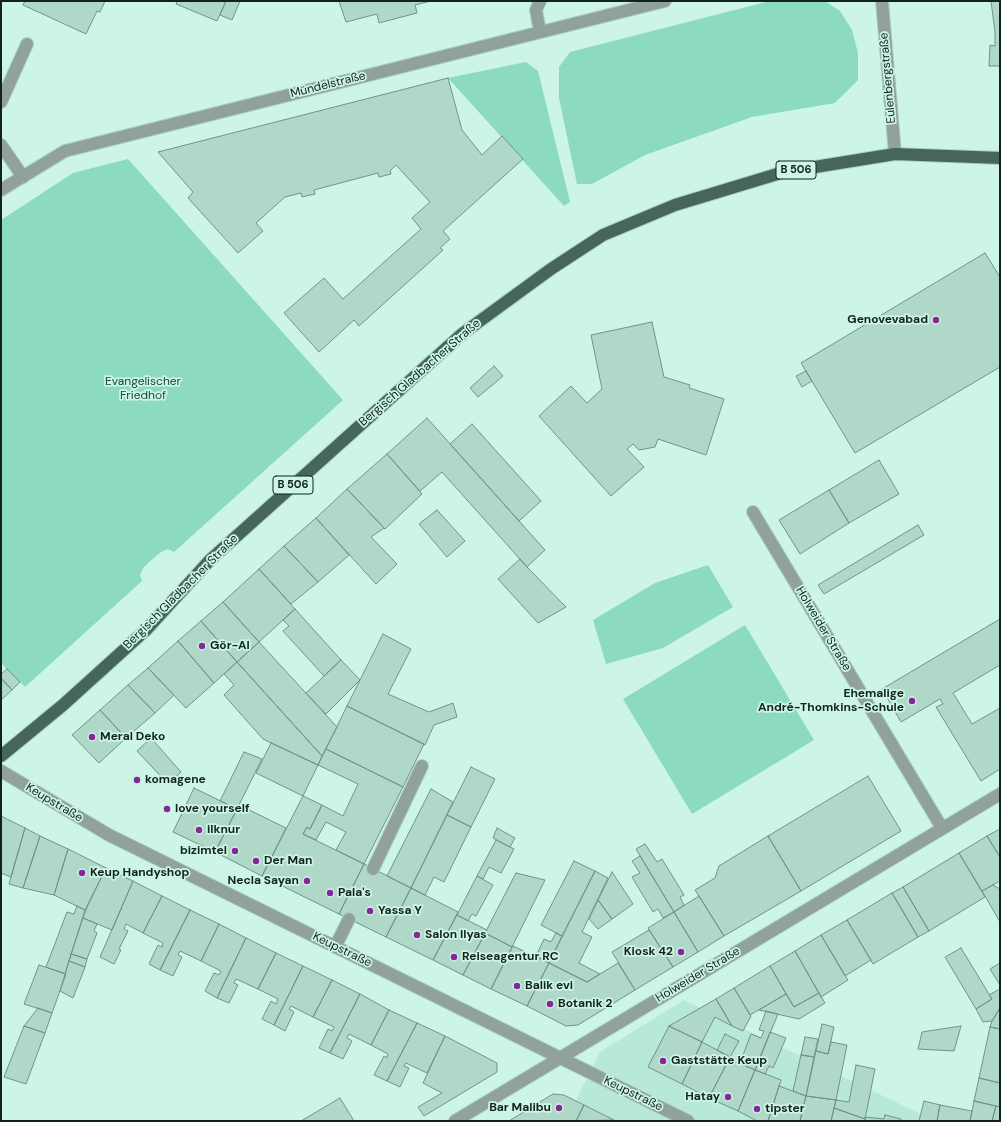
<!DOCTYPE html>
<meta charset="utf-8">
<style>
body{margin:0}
#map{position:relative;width:1001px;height:1122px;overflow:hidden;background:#cdf5e6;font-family:"DM Sans",sans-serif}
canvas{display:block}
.frame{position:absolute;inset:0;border:2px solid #12221c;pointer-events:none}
</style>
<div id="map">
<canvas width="1001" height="1122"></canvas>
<div class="frame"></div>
</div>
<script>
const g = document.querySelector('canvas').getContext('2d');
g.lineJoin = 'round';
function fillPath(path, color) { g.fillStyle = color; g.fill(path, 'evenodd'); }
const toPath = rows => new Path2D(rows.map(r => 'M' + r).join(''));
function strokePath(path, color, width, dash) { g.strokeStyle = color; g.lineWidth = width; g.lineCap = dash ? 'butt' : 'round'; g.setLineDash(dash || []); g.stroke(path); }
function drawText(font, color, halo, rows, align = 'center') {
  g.font = font + ' "DM Sans",sans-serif'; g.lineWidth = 3.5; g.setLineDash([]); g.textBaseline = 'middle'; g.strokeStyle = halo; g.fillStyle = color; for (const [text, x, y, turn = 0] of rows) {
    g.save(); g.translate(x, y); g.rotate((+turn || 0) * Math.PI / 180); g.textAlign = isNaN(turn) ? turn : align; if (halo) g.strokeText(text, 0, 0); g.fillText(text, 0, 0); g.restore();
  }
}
const built = toPath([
 [684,1000,935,1121,566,1121,600,1052]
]);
const green = toPath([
 [770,1,825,1,840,11,852,30,858,53,858,80,835,103,752,117,645,155,592,184,577,184,559,98,559,67,570,52],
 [526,62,538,71,570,202,564,206,448,78],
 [128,159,343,400,174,552,168,549,161,552,148,563,143,568,140,575,142,581,25,687,1,663,1,220,73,173],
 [708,565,733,607,663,648,606,664,593,620,655,583],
 [745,625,814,740,692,814,623,699]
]);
const building = toPath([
 [25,1,105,1,100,12,97,11,86,34,23,5,25,1],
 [177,1,226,1,217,21,176,4,177,1],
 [226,1,240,1,232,20,220,15,226,1],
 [339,1,431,1,415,5,417,13,379,23,377,14,346,22,339,1],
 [991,1,1000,1,1000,66,989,66,990,45,995,46,995,32,991,1],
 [448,78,462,130,482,155,502,136,523,159,443,231,450,239,440,248,443,250,359,326,354,320,319,352,284,313,324,278,343,299,421,229,412,218,430,202,396,165,390,171,391,174,379,177,378,173,314,190,315,194,302,197,301,193,285,197,256,223,263,231,238,253,188,198,193,192,158,152,448,78],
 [985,253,1000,277,1000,367,855,453,801,363,985,253],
 [652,322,664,377,690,385,689,388,724,399,706,455,658,439,655,447,639,450,633,444,627,449,644,467,611,496,539,416,571,386,587,403,602,389,591,335,652,322],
 [494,366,503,376,478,397,470,388,494,366],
 [806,371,812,381,802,387,796,376,806,371],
 [427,418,545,550,527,567,442,472,420,491,387,454,427,418],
 [472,424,541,501,519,521,450,444,472,424],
 [387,454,422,494,385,529,347,489,387,454],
 [879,460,899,494,849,523,829,490,879,460],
 [347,489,384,528,371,537,397,564,376,584,316,518,347,489],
 [829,490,849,523,800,554,779,520,829,490],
 [437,510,465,541,447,557,419,524,437,510],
 [316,518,349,555,318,582,284,546,316,518],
 [918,525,924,535,824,594,818,585,918,525],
 [284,546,318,582,291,604,259,569,284,546],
 [520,559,527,567,566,607,538,623,498,579,520,559],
 [259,569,295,609,259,642,223,602,259,569],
 [223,602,259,642,237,662,201,621,223,602],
 [295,609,341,660,324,676,283,631,289,626,283,620,295,609],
 [1000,619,1000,665,953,693,972,724,1000,708,1000,769,981,781,936,707,943,704,940,699,901,722,882,689,1000,619],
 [201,621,237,662,214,683,178,641,201,621],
 [383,634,411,649,388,694,429,712,453,703,457,717,434,725,425,745,347,706,383,634],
 [178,641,214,683,186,708,148,668,178,641],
 [259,642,337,727,322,756,237,662,259,642],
 [341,660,360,680,326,714,306,693,341,660],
 [237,662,322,756,318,765,263,739,224,695,234,685,224,674,237,662],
 [148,668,174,695,155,713,128,685,148,668],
 [7,669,20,682,12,690,1,678,1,674,7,669],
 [1,678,12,690,1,700,1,678],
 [128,685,155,713,126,738,100,710,128,685],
 [347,706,424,744,403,787,326,749,347,706],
 [100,710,126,738,99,763,72,735,100,710],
 [151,738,181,772,168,784,137,751,151,738],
 [271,743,318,765,303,796,256,773,271,743],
 [326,749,403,787,364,864,336,850,346,832,326,822,316,840,303,834,307,827,310,829,322,805,343,816,358,784,318,765,326,749],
 [244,752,262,759,237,809,220,801,244,752],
 [471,767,495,779,471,827,447,815,471,767],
 [868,776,901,831,801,891,768,836,868,776],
 [194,788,237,809,215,852,173,832,194,788],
 [431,789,453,802,411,888,387,876,431,789],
 [303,796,322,805,310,829,307,827,303,834,364,864,339,914,262,876,303,796],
 [239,805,286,828,262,876,215,852,239,805],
 [447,815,471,827,444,882,434,877,425,895,411,888,447,815],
 [1,816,25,828,11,877,1,873,1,816],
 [25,828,40,836,23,888,9,884,25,828],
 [497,828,515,838,510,847,493,838,497,828],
 [1000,829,1000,857,987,836,1000,829],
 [40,836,68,849,54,895,23,888,40,836],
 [768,836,801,891,724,936,695,890,715,878,719,866,768,836],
 [987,836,1000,857,1000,881,982,891,959,853,987,836],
 [496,840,514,849,501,873,489,867,483,879,477,876,496,840],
 [645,844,657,862,662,859,684,895,680,897,684,905,674,912,636,849,645,844],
 [68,849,106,868,85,910,54,895,68,849],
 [959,853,985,897,929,931,903,887,959,853],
 [640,856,674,912,663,918,658,909,653,912,632,877,640,873,632,861,640,856],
 [574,861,595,871,562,936,541,925,574,861],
 [364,864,411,888,386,937,339,914,364,864],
 [106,868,133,881,112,930,83,918,88,905,106,868],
 [595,871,608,878,582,932,592,937,579,963,600,974,587,982,549,963,595,871],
 [612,872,633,904,612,919,598,900,612,872],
 [516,873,545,880,512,947,485,933,516,873],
 [477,876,493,885,476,916,472,914,468,921,457,915,477,876],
 [133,881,162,896,143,933,126,924,124,929,128,931,119,949,121,950,114,964,100,957,133,881],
 [993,885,1000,889,1000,922,982,891,993,885],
 [903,887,929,931,918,937,892,893,903,887],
 [411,888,458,912,433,960,386,937,411,888],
 [892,893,918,937,873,964,847,920,892,893],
 [162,896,190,910,160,970,149,964,158,945,162,947,163,943,143,933,162,896],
 [699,896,724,936,698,952,674,912,699,896],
 [598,900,612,919,598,929,589,919,598,900],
 [77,906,85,910,65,974,46,967,67,912,74,914,77,906],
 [190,910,219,924,201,961,180,951,178,955,182,957,173,976,160,970,190,910],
 [674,912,698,952,673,967,648,928,674,912],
 [457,915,487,930,463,975,433,960,457,915],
 [83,918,97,924,94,931,97,933,87,959,71,954,83,918],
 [847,920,871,960,845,976,821,935,847,920],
 [219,924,246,938,217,998,205,991,214,973,219,975,221,971,201,961,219,924],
 [649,930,673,967,635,990,612,952,649,930],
 [485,933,512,947,491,989,463,975,485,933],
 [556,933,562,936,549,963,536,956,544,939,551,942,556,933],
 [821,935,848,980,821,997,795,951,821,935],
 [246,938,276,953,258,989,236,979,234,983,238,985,229,1003,217,998,246,938],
 [513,946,549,963,527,1006,491,989,513,946],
 [961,948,992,999,976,1009,945,957,961,948],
 [795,951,819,993,794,1007,770,966,795,951],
 [276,953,303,966,274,1025,262,1019,271,1001,276,1004,278,999,258,989,276,953],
 [71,954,87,959,85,967,69,961,71,954],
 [69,961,85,967,73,998,60,991,69,961],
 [549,963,587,982,618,963,635,990,578,1025,566,1026,527,1006,549,963],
 [1000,963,1000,985,990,969,1000,963],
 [39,965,66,974,52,1013,24,1004,39,965],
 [303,966,332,980,313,1017,291,1006,289,1009,294,1012,285,1031,274,1025,303,966],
 [770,966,786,994,750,1015,734,988,770,966],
 [332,980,360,994,330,1053,319,1048,328,1029,332,1031,334,1027,313,1017,332,980],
 [734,988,751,1016,743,1031,732,1026,716,999,734,988],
 [1000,989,1000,1008,992,1021,983,1022,976,1009,992,999,989,995,1000,989],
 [819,993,825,1003,799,1019,759,1010,786,994,794,1007,819,993],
 [360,994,389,1010,371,1045,349,1034,347,1038,352,1041,343,1059,330,1053,360,994],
 [716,999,732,1026,715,1017,702,1042,669,1026,716,999],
 [38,1008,52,1013,45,1033,24,1026,38,1008],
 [1000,1008,1000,1029,990,1027,992,1021,1000,1008],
 [389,1010,417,1023,387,1081,374,1075,384,1056,387,1058,388,1054,371,1045,389,1010],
 [766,1011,778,1014,755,1070,740,1063,751,1034,761,1038,764,1031,759,1030,766,1011],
 [417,1023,445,1036,427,1073,406,1063,404,1066,409,1068,400,1087,387,1081,417,1023],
 [822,1024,834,1027,828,1054,816,1051,822,1024],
 [24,1026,45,1033,26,1084,4,1077,24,1026],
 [669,1026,702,1042,682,1084,648,1067,669,1026],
 [961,1026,954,1051,918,1049,922,1032,961,1026],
 [990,1027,1000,1029,1000,1083,979,1078,990,1027],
 [770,1032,786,1038,773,1068,769,1066,765,1074,755,1070,770,1032],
 [725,1034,739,1041,730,1057,717,1050,725,1034],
 [445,1036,497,1063,497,1072,424,1116,418,1107,442,1093,423,1083,445,1036],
 [805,1037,818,1039,814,1057,801,1055,805,1037],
 [702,1042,730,1057,709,1098,682,1084,702,1042],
 [831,1042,847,1045,836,1100,806,1096,816,1051,828,1054,831,1042],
 [801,1055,814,1057,806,1096,793,1091,801,1055],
 [729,1059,755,1070,738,1111,709,1098,729,1059],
 [856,1065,875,1069,865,1119,834,1108,836,1100,849,1102,856,1065],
 [755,1070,781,1080,768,1121,757,1121,738,1111,755,1070],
 [979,1078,1000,1083,1000,1107,974,1101,979,1078],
 [779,1086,806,1096,800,1121,768,1121,779,1086],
 [553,1094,564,1095,584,1105,576,1121,509,1121,553,1094],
 [806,1096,836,1100,831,1121,800,1121,806,1096],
 [340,1098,354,1121,301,1121,340,1098],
 [924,1101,940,1105,937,1121,919,1121,924,1101],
 [974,1101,996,1106,992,1121,970,1121,974,1101],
 [584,1105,614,1120,576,1121,584,1105],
 [940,1105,972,1111,970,1121,937,1121,940,1105],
 [996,1106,1000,1107,1000,1121,992,1121,996,1106],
 [834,1108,865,1119,865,1121,831,1121,834,1108],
 [885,1115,901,1119,901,1121,865,1121,865,1117,884,1119,885,1115]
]);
const lane = toPath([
 [1,102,27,44],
 [1,145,23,177],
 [373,869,422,766],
 [335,947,349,919]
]);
const street = toPath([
 [882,1,895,154],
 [540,32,536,10,540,1],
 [1,190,65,151,665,1],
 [753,512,942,828],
 [1,771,109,835,688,1121],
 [455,1121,1000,794]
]);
const primary = toPath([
 [1,756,63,705,147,629,210,560,462,334,551,269,603,235,675,205,784,172,895,154,1000,158]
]);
const markers = [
 [936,320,4,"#832895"],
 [202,646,4,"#832895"],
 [912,701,4,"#832895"],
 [92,737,4,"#832895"],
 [137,780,4,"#832895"],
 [167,809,4,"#832895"],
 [199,830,4,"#832895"],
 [235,851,4,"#832895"],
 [256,861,4,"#832895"],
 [82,873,4,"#832895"],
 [307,881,4,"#832895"],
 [330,893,4,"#832895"],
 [370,911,4,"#832895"],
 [417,935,4,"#832895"],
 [681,952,4,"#832895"],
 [454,957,4,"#832895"],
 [517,986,4,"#832895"],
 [550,1004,4,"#832895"],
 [663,1061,4,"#832895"],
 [728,1097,4,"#832895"],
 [559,1108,4,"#832895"],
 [757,1109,4,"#832895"]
];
const shields = [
 [796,170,40],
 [293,485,40]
];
const shieldNames = [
 ["B 506",796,170],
 ["B 506",293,485]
];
const streetNames = [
 ["Eulenbergstraße",888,78,-95],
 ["Mündelstraße",328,85,-14],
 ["Bergisch Gladbacher Straße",420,373,-41],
 ["Bergisch Gladbacher Straße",181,592,-45],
 ["Holweider Straße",823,629,59],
 ["Keupstraße",54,803,31],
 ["Keupstraße",342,950,26],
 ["Holweider Straße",698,975,-31],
 ["Keupstraße",633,1094,26]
];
const poiNames = [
 ["Genovevabad",928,320,"right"],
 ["Gör-Al",210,646],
 ["Ehemalige",904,694,"right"],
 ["André-Thomkins-Schule",904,708,"right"],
 ["Meral Deko",100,737],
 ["komagene",145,780],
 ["love yourself",175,809],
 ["ilknur",207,830],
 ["bizimtel",227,851,"right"],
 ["Der Man",264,861],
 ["Keup Handyshop",90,873],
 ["Necla Sayan",299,881,"right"],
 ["Pala's",338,893],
 ["Yassa Y",378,911],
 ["Salon Ilyas",425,935],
 ["Kiosk 42",673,952,"right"],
 ["Reiseagentur RC",462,957],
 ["Balik evi",525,986],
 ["Botanik 2",558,1004],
 ["Gaststätte Keup",671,1061],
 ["Hatay",720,1097,"right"],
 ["Bar Malibu",551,1108,"right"],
 ["tipster",765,1109]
];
const parkNames = [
 ["Evangelischer",143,382],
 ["Friedhof",143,396]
];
fillPath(built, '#b8e8d6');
fillPath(green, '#8cdac0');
fillPath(building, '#b0d8c9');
strokePath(building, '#6e9487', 1);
strokePath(lane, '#abcfc2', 14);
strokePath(street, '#abcfc2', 14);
strokePath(primary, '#abcfc2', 14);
strokePath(lane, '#91a29c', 12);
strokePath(street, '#91a29c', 12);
strokePath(primary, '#47665b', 12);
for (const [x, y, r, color] of markers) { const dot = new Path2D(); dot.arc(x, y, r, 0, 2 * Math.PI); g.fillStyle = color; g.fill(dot); strokePath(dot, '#cdf5e6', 1.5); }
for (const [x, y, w] of shields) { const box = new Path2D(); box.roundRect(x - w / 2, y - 9, w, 18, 3); g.fillStyle = '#cdf5e6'; g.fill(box); strokePath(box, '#12221c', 1); }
drawText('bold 11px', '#12221c', null, shieldNames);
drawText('12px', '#12221c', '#cdf5e6', streetNames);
drawText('bold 12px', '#12221c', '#cdf5e6', poiNames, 'left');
drawText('12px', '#15483a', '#cdf5e6', parkNames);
</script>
